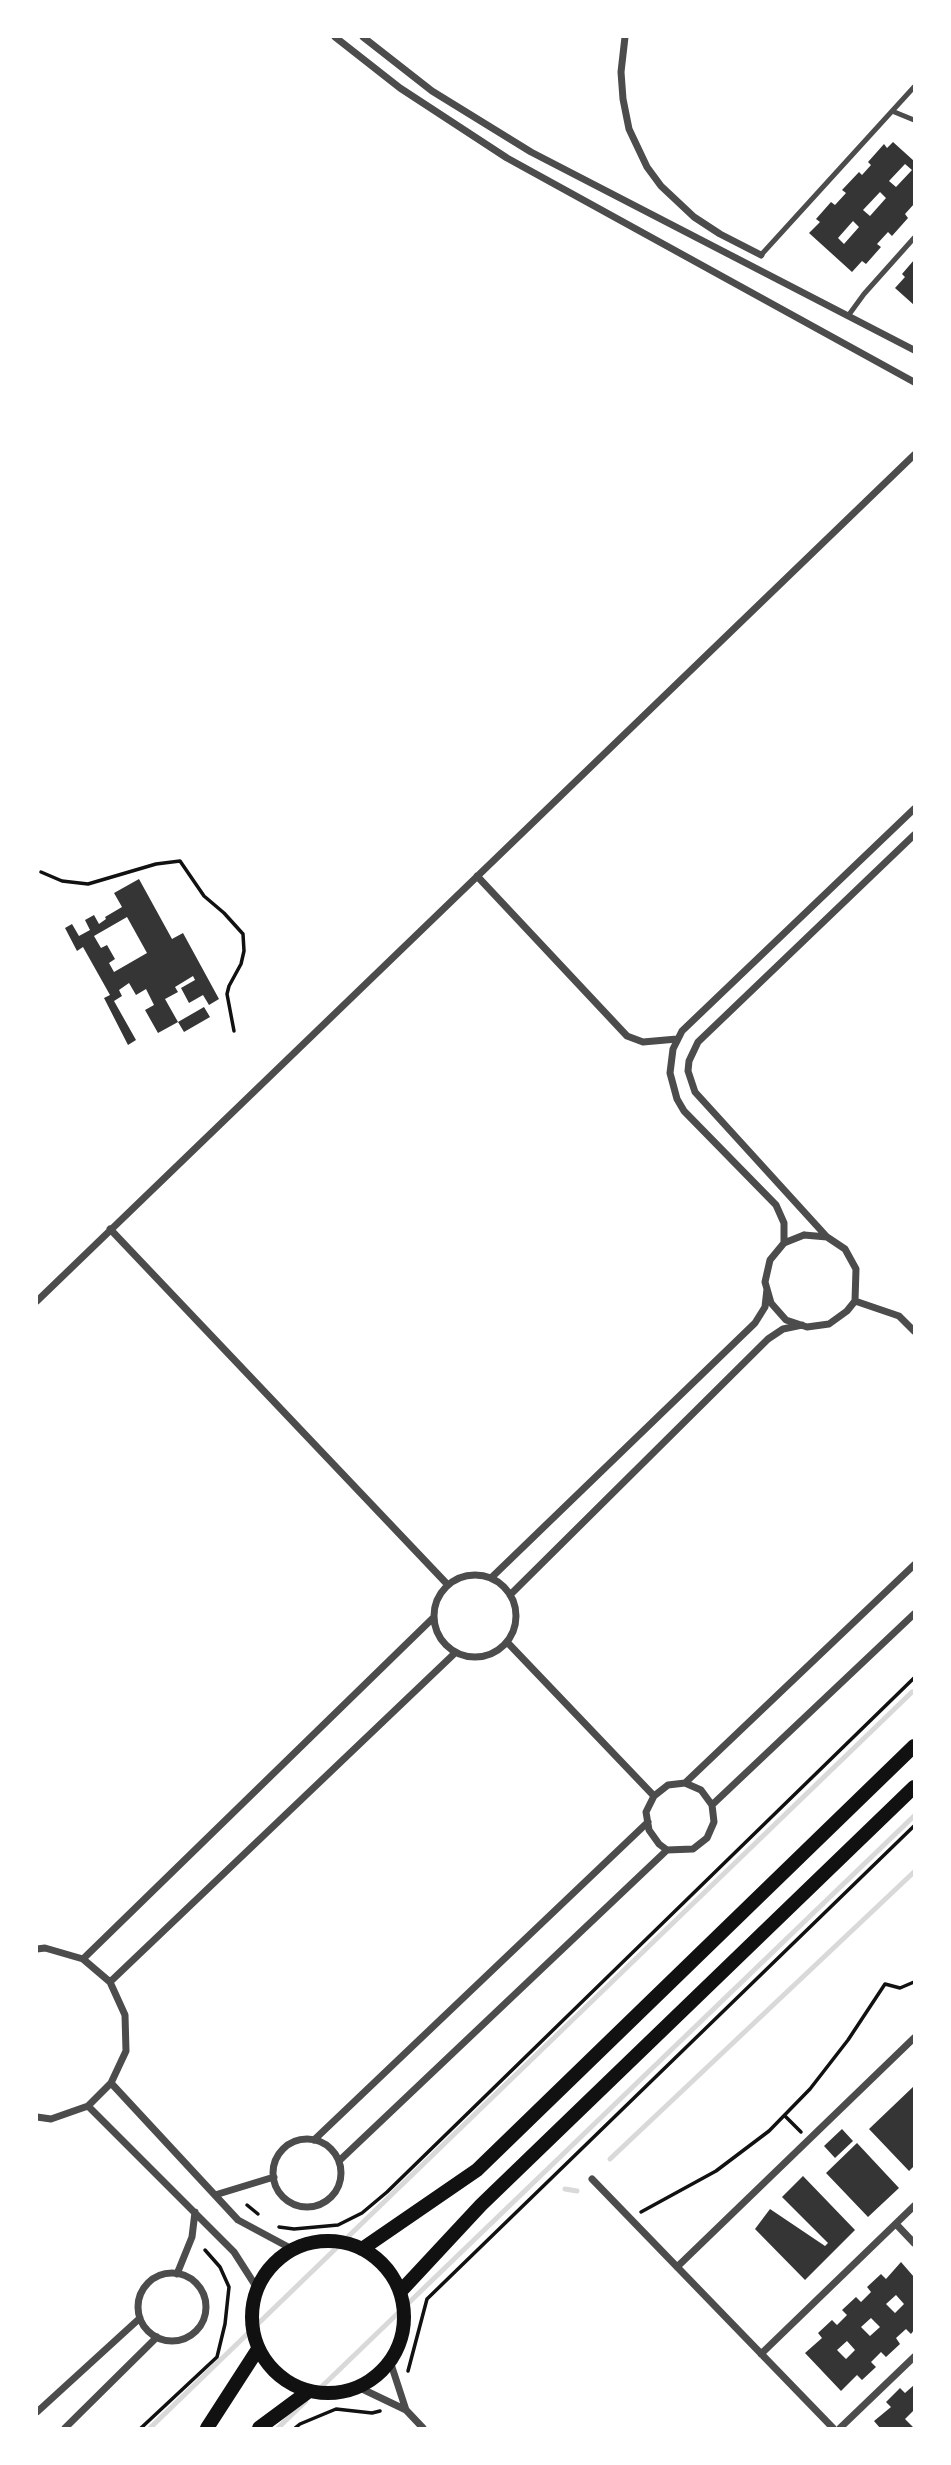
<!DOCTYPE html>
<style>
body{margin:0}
#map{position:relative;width:951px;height:2465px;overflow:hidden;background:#fff;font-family:"Golos Text",sans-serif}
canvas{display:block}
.frame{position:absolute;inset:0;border:38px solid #fff;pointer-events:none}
</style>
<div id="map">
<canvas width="951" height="2465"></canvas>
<div class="frame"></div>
</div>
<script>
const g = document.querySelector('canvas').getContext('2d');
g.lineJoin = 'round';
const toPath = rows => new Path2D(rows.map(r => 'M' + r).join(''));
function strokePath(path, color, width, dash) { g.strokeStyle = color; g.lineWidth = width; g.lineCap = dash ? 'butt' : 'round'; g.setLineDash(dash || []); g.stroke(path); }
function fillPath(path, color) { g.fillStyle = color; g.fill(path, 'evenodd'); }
const stream = toPath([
 [610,2159,914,1872],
 [565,2189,577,2191],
 [313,2395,914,1816],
 [150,2428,912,1692],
 [278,2428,306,2401]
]);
const building = toPath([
 [893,142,914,161,914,204,905,214,908,218,892,236,888,232,877,244,881,247,866,264,862,261,852,272,809,233,820,222,816,219,831,202,835,205,846,193,842,190,859,172,862,175,871,165,868,162,884,144,887,148],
 [905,164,912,170,896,187,889,181],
 [880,192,886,198,870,216,863,210],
 [853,221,859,227,844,244,838,238],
 [914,260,914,305,895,288,905,277,902,274],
 [139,879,172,939,183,933,219,999,209,1005,203,995,189,1003,181,988,195,980,193,976,175,987,178,992,165,999,178,1022,158,1033,145,1010,154,1005,146,989,136,995,129,983,119,990,122,996,114,1001,136,1040,128,1045,104,998,110,995,83,947,77,951,65,928,72,924,79,936,90,930,85,920,94,915,99,924,106,919,105,917,122,907,114,893],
 [127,917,147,953,114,972,109,963,115,959,107,945,101,948,94,936],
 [204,1007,210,1017,184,1032,178,1022],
 [914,2086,914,2166,909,2171,869,2129],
 [842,2129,853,2141,835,2158,824,2146],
 [857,2143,899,2188,868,2217,826,2173],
 [803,2176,855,2230,805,2280,755,2229,770,2209,825,2246,828,2243,782,2197],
 [901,2262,914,2277,914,2330,911,2334,906,2329,896,2338,900,2344,886,2357,881,2352,871,2362,876,2367,862,2380,857,2375,841,2391,805,2353,822,2338,818,2333,832,2320,837,2325,847,2315,842,2310,856,2297,861,2302,871,2292,867,2287,881,2274,886,2279],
 [896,2295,904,2304,895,2313,886,2304],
 [871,2318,880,2327,870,2336,861,2327],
 [847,2341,855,2350,846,2359,837,2350],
 [914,2385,914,2410,905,2419,914,2428,880,2428,874,2421,891,2407,886,2402,900,2388,905,2393]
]);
const path = toPath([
 [41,872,62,881,88,884,156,864,180,861,204,896,224,913,243,934,244,951,241,964,229,986,227,994,234,1031],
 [785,2116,801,2132],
 [247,2205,258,2214],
 [641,2212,716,2171,769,2131,810,2089,848,2040,885,1984,900,1988,914,1982],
 [279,2227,294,2229,338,2225,362,2213,387,2192,914,1678],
 [408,2371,427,2299,914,1826],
 [141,2428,217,2357,225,2324,229,2287,220,2267,205,2250],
 [295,2428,300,2424,336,2409,372,2413,380,2411]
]);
const service = toPath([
 [892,111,914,120],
 [761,255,914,87],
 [848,316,864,294,914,238]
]);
const minor = toPath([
 [335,37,400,88,507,158,914,382],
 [363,37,432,91,531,152,914,350],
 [625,37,621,72,623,99,629,129,647,167,661,186,694,217,720,234,761,255],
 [477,876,627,1036,643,1042,677,1039],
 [110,1229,448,1585],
 [804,1235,827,1237,845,1249,856,1269,855,1301,847,1311,829,1324,807,1327,786,1320,771,1303,765,1282,770,1260,784,1243,804,1235],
 [827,1237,695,1092,688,1071,689,1061,698,1042,914,835],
 [784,1243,784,1223,776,1205,684,1111,677,1099,670,1073,673,1049,682,1031,914,809],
 [37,1301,914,455],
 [855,1301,899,1316,914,1331],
 '434 1616a41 41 0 1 1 82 0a41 41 0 1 1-82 0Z',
 [491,1578,755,1323,765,1307,767,1289],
 [510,1595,768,1339,783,1329,802,1325],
 [507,1642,654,1796],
 [685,1783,914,1565],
 [685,1783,701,1790,712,1805,714,1822,707,1838,693,1849,667,1850,659,1844,649,1830,646,1812,654,1796,668,1785,685,1783],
 [712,1805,914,1614],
 [37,1949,45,1948,83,1959,110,1982,125,2015,126,2051,111,2083,88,2106,51,2119,37,2117],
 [83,1959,433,1618],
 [110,1982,455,1653],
 [111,2083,238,2220,292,2249],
 [88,2106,234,2252,257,2288],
 '273 2173a34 34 0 1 1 68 0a34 34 0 1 1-68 0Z',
 [314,2140,648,1822],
 [339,2161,667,1850],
 [592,2179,833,2428],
 [215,2195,274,2177],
 [896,2224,914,2243],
 [677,2267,914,2038],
 '138 2307a34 34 0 1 1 68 0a34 34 0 1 1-68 0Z',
 [177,2274,192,2237,195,2212],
 [761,2354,914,2206],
 [390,2361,406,2410,423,2428],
 [358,2387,406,2410],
 [37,2412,140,2318],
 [65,2428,157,2337],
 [840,2428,914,2357]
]);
const secondary = toPath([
 '252 2317a76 76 0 1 1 152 0a76 76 0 1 1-152 0Z',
 [362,2249,477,2170,914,1746],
 [400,2292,481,2205,914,1787],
 [207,2428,258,2349],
 [259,2428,309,2391]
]);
strokePath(stream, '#d9d9d9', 5);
fillPath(building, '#353535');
strokePath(path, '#111', 3.5);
strokePath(service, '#4c4c4c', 5);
strokePath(minor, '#4c4c4c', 7);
strokePath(secondary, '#111', 14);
</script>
